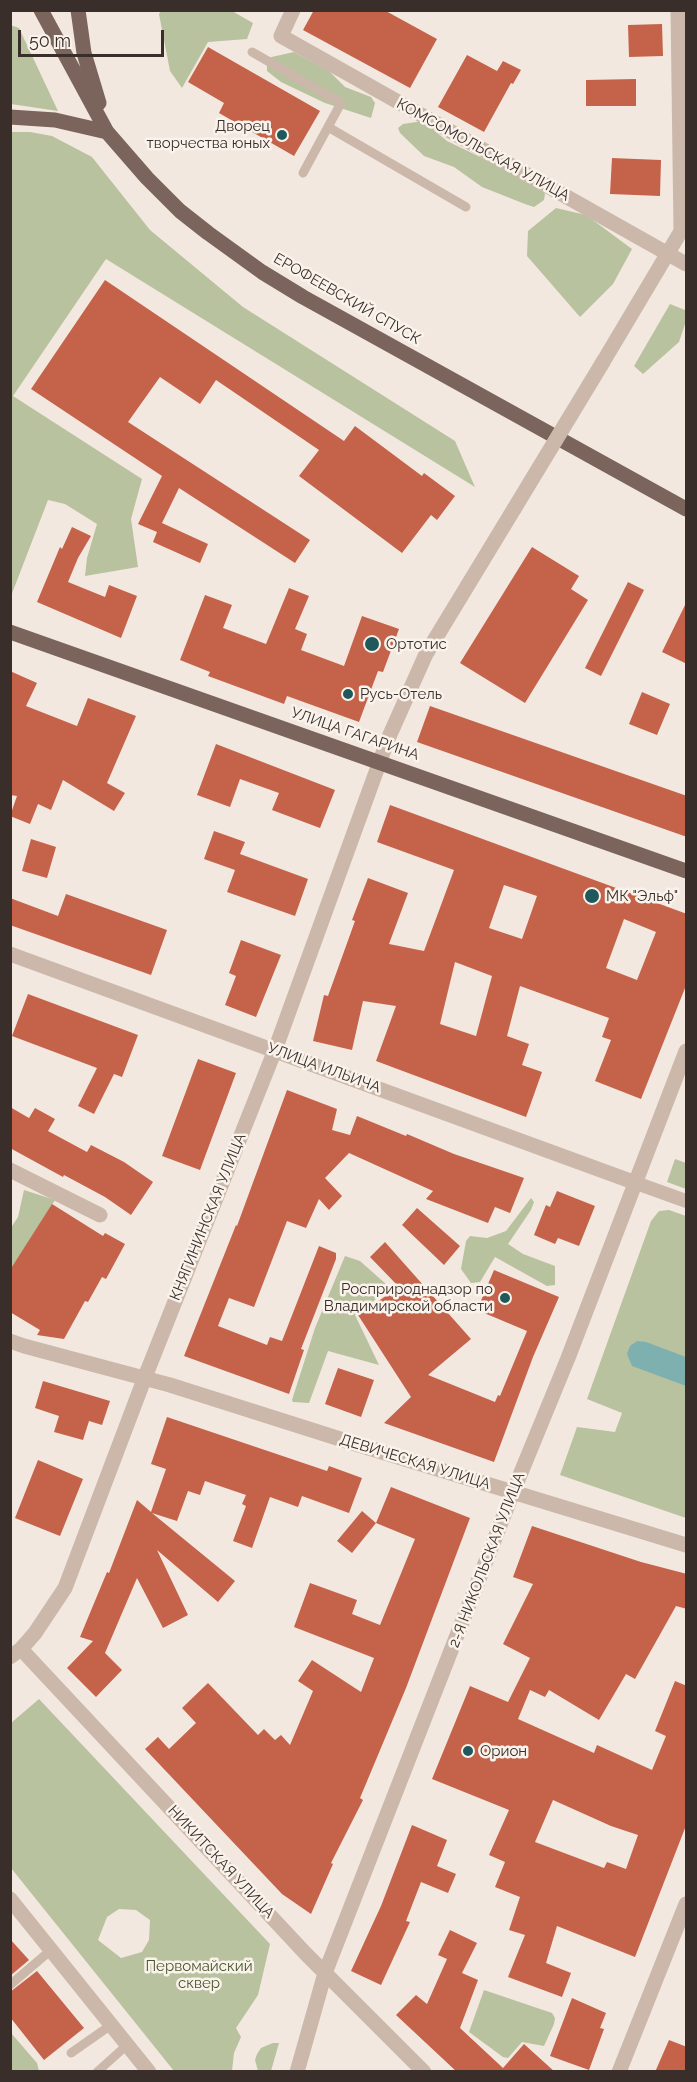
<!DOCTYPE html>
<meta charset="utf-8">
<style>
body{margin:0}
#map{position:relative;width:697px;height:2082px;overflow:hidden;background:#f3e8df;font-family:Raleway,sans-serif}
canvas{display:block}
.frame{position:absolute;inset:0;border:12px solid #392e2a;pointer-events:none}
.scale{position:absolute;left:18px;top:30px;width:146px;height:27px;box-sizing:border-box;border:3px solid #392e2a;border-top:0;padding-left:8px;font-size:18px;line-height:21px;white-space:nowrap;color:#392e2a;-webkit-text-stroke:4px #faf3eb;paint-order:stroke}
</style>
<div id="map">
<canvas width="697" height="2082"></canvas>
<div class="frame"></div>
<div class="scale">50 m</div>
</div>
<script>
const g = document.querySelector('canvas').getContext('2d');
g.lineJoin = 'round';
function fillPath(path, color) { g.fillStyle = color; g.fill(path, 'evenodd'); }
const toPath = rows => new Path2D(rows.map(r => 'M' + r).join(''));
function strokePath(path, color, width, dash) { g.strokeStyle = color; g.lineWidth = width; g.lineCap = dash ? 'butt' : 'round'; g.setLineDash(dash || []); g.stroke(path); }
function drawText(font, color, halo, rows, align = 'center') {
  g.font = font + ' Raleway,sans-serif'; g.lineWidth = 5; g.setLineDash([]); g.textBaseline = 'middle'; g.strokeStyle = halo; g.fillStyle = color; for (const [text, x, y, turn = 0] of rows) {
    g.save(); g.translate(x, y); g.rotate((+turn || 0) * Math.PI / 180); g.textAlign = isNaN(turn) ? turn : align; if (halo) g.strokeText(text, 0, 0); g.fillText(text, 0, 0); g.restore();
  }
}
const green = toPath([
 [161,11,232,11,253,23,247,39,208,42,182,88,170,71,159,14],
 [10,25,19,28,58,111,11,104],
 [294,52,329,71,345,87,371,97,375,103,371,118,325,103,281,82,267,71,267,58],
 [423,121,447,141,540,186,545,194,544,200,534,207,525,204,482,187,454,167,424,156,400,133,398,128,403,124],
 [11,132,30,132,52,136,92,157,150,230,243,307,455,441,475,487,106,259,13,396,142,479,131,519,138,567,85,576,87,558,97,524,65,504,48,500,11,596],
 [556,208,586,215,632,249,613,284,580,317,527,256,528,231],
 [670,304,685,310,686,321,679,342,643,374,634,366],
 [675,1159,686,1163,686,1189,667,1182],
 [24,1190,55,1200,11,1270,10,1229,18,1217],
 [531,1198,534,1202,531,1210,508,1244,523,1254,555,1266,555,1285,547,1286,495,1257,480,1282,471,1283,461,1269,466,1241,470,1236,487,1238,506,1231],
 [669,1210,686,1216,686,1518,560,1475,577,1427,615,1432,622,1413,587,1399,651,1221,659,1211],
 [345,1256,360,1261,387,1285,388,1290,355,1315,379,1365,328,1351,309,1403,293,1402,292,1400,315,1328],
 [39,1699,270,1944,258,1995,236,2028,241,2037,234,2053,232,2071,174,2071,11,1868,11,1723],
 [119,1909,136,1910,150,1920,149,1940,142,1952,121,1958,98,1940,107,1917],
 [484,1990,552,2013,555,2018,554,2024,544,2046,522,2042,508,2058,503,2057,469,2032],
 [11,2033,37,2063,39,2071,11,2071],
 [273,2043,279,2043,271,2071,258,2071,255,2060,257,2054,261,2048]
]);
const water = toPath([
 [637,1341,646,1342,686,1357,686,1386,632,1366,627,1354,630,1346]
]);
const building = toPath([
 [314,10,384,10,437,39,410,88,303,30],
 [662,24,663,56,629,57,628,25],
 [208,47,320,111,294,156,219,113,224,103,188,82],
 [467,55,497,71,503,61,521,70,513,84,511,83,484,132,438,107],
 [636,79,636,106,586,106,586,80],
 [612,158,661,160,660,196,610,194],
 [105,280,344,441,355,426,422,476,424,473,455,496,437,520,431,515,402,553,299,476,319,450,216,380,200,404,160,377,128,422,310,540,295,563,179,488,162,523,208,544,200,563,153,542,157,532,138,524,162,476,31,389],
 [72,527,91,536,78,558,68,582,105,597,109,585,137,596,121,638,37,602,60,547,62,549],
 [532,547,579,576,571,589,588,600,525,703,460,663],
 [628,582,644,590,601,676,585,668],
 [289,588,309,596,295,629,307,634,301,650,344,666,362,616,399,629,383,672,378,671,359,722,287,696,284,704,208,676,210,672,180,660,205,595,232,605,223,628,266,644],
 [687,601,687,664,662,652],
 [10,671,37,683,26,706,77,726,88,698,136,716,107,783,125,793,114,811,63,780,51,810,38,804,30,824,10,816,17,796,10,795],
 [642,692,670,704,657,735,629,724],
 [430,706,687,796,687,837,417,742],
 [216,744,335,790,320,828,272,810,279,793,240,779,230,807,197,795],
 [390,805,687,914,687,983,641,1099,595,1081,611,1040,602,1037,609,1018,520,986,507,1036,529,1044,522,1065,542,1072,526,1117,376,1061,396,1006,363,1001,352,1050,313,1041,324,995,328,996,355,921,352,920,368,878,408,893,389,944,424,951,454,870,377,842],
 [504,885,537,896,522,939,489,928],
 [624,919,656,932,637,980,606,968],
 [455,962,492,976,476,1036,440,1024],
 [214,831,245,842,240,854,308,879,295,916,227,892,235,870,204,859],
 [31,839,56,847,47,878,22,871],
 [66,894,167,930,151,975,10,925,10,898,58,916],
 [241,940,281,955,256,1017,225,1005,236,976,229,973],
 [28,994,138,1035,122,1077,114,1074,94,1114,78,1106,97,1068,12,1036],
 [198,1059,236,1073,200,1170,162,1156],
 [287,1090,337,1109,332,1130,350,1135,357,1116,406,1136,407,1134,454,1154,524,1178,510,1213,495,1207,488,1223,426,1199,433,1191,349,1153,325,1178,342,1196,329,1210,319,1199,306,1228,287,1221,254,1307,229,1298,218,1326,267,1345,270,1337,282,1341,319,1246,336,1253,336,1259,301,1349,304,1350,289,1394,184,1356,236,1225,237,1226],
 [10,1107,29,1118,35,1108,55,1119,48,1131,87,1152,91,1145,124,1162,153,1182,131,1215,105,1197,64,1175,63,1177,10,1148],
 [557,1191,595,1206,579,1246,558,1238,555,1244,534,1235,546,1205,550,1207],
 [52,1204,103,1236,105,1233,125,1244,106,1279,102,1277,88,1302,85,1301,64,1339,37,1335,40,1330,10,1312,10,1270],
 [417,1208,460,1246,444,1265,402,1225],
 [385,1242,471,1339,428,1375,495,1402,498,1395,500,1396,527,1331,477,1310,494,1270,559,1297,533,1357,494,1462,384,1423,411,1397,358,1315,399,1287,370,1257],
 [338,1368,374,1380,361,1417,325,1404],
 [43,1381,110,1401,102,1425,89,1421,83,1440,54,1432,59,1416,35,1408],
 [167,1417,327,1471,329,1466,362,1478,349,1513,302,1496,298,1507,270,1497,252,1548,233,1541,246,1506,242,1504,246,1495,205,1481,200,1495,188,1491,177,1521,152,1513,235,1581,218,1602,157,1550,188,1615,163,1628,137,1578,105,1653,122,1670,96,1697,67,1668,93,1641,80,1637,107,1572,109,1573,137,1500,151,1512,166,1469,151,1464],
 [38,1460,83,1479,60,1536,15,1518],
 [391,1487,470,1518,406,1688,360,1798,363,1800,331,1863,333,1864,311,1914,282,1894,145,1749,158,1737,169,1749,196,1723,182,1708,208,1683,258,1735,264,1729,275,1740,281,1735,290,1745,313,1691,298,1681,312,1660,361,1692,374,1658,294,1627,310,1583,357,1600,352,1614,380,1625,415,1539,376,1523],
 [362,1511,376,1523,352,1553,337,1541],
 [532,1526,641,1562,687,1574,687,1609,676,1606,635,1679,626,1674,599,1720,549,1690,545,1697,530,1690,518,1719,594,1753,597,1745,652,1770,666,1736,655,1731,675,1681,687,1686,687,1823,635,1957,557,1926,546,1963,571,1973,562,1997,508,1977,525,1935,509,1930,520,1897,495,1887,505,1862,489,1855,509,1810,432,1779,470,1686,508,1702,530,1658,503,1644,533,1584,513,1577],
 [553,1800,611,1826,638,1835,626,1869,607,1862,604,1868,535,1842],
 [412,1825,447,1840,437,1866,456,1874,448,1893,421,1882,406,1921,410,1922,381,1985,351,1971,381,1906],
 [450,1930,477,1943,462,1973,478,1980,460,2028,503,2068,524,2044,555,2072,457,2072,396,2015,416,1995,427,2004,447,1959,438,1955],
 [10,1939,29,1960,10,1976],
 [37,1971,84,2028,44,2060,10,2017,10,1992],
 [572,1998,606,2013,600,2028,604,2029,589,2070,550,2056],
 [669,2040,687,2047,687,2072,655,2072]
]);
const service = toPath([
 [252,52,341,103,303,173],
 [328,127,466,207],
 [10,1985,51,1950],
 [71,2053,111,2025],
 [97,2072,127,2045]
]);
const pedestrian = toPath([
 [636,1183,686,1201]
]);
const minor = toPath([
 [293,10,281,36,686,264],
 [603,362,681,231,678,10],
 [10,954,636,1183],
 [10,1170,100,1215],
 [10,1341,24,1346,170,1385,359,1445,686,1545],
 [21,1649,306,1954,424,2072],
 [10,1657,21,1649,35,1633,65,1588,145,1377,275,1050,388,739,426,654,514,509],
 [10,1899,149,2072],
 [297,2072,325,1973,513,1492,568,1358,686,1051],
 [619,2072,686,1904]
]);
const primary = toPath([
 [41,10,107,132,147,178,180,211,208,233,262,272,303,297,686,509],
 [78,10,84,53,99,103],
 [10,117,55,120,107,132],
 [10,632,686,871]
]);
const minorBridge = toPath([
 [514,509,603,362]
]);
const markers = [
 [282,135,6,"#1f595b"],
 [372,644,8,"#1f595b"],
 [348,694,6,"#1f595b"],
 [592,896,8,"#1f595b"],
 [505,1298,6,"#1f595b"],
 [468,1751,6,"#1f595b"]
];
const poiNames = [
 ["Дворец",270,126,"right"],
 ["творчества юных",270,143,"right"],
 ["Ортотис",386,644],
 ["Русь-Отель",360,694],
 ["МК \"Эльф\"",606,896],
 ["Росприроднадзор по",493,1289,"right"],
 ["Владимирской области",493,1306,"right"],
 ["Орион",480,1751]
];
const streetNames = [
 ["КОМСОМОЛЬСКАЯ УЛИЦА",483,150,29],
 ["ЕРОФЕЕВСКИЙ СПУСК",347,299,30],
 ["УЛИЦА ГАГАРИНА",355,734,19],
 ["УЛИЦА ИЛЬИЧА",324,1068,20],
 ["КНЯГИНИНСКАЯ УЛИЦА",208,1217,-68],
 ["ДЕВИЧЕСКАЯ УЛИЦА",415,1462,17],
 ["2-Я НИКОЛЬСКАЯ УЛИЦА",487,1560,-69],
 ["НИКИТСКАЯ УЛИЦА",221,1862,47]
];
const parkNames = [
 ["Первомайский",199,1966],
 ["сквер",199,1983]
];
fillPath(green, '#b8c29e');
fillPath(water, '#7eb0b0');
fillPath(building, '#c5624a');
strokePath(service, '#cbb8aa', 9);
strokePath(pedestrian, '#cbb8aa', 14);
strokePath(minor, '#cbb8aa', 15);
strokePath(primary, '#7b645b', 15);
strokePath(minorBridge, '#cbb8aa', 15);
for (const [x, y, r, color] of markers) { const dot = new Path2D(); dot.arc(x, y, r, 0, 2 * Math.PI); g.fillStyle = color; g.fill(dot); strokePath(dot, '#faf3eb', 2); }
drawText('15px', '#392e2a', '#faf3eb', poiNames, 'left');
drawText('15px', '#392e2a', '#faf3eb', streetNames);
drawText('15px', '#4a572d', '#faf3eb', parkNames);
</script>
